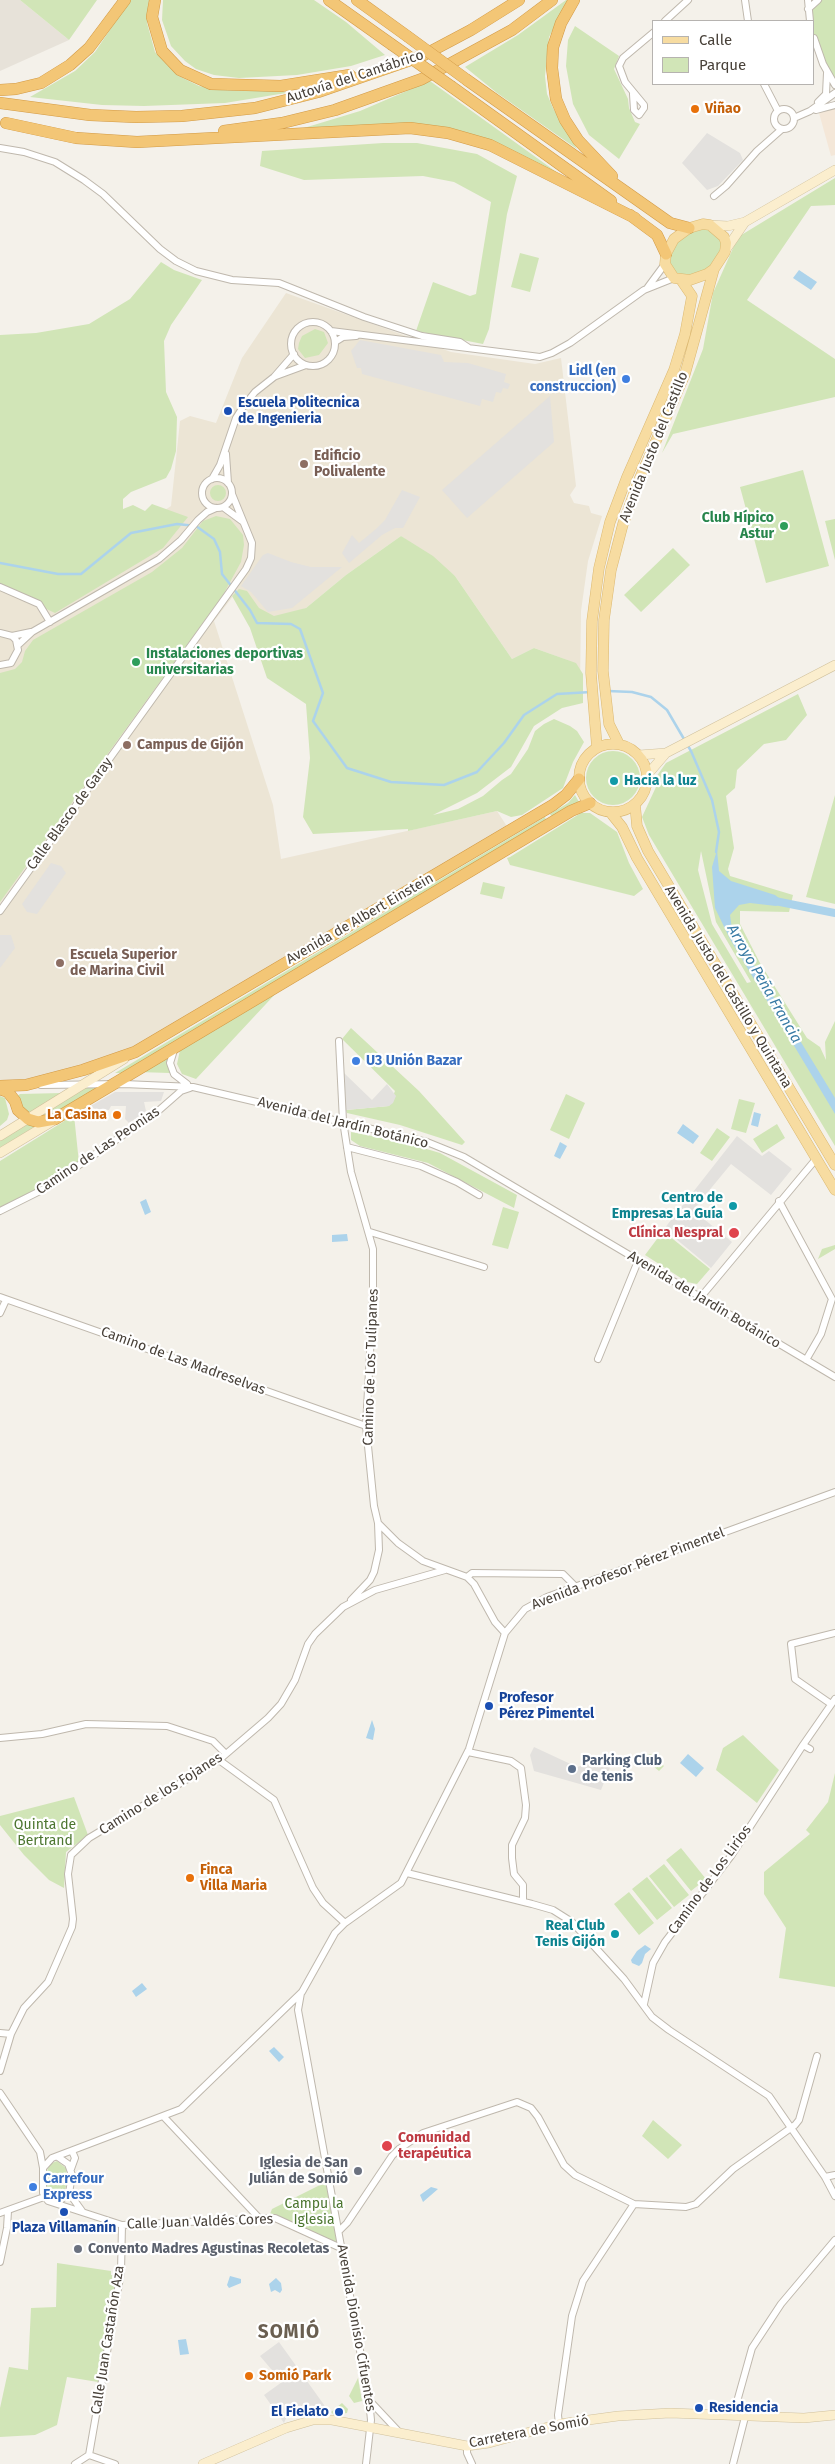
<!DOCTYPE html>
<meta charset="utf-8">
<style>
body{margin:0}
#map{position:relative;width:835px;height:2464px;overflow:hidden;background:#f4f1ea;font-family:"Fira Sans",sans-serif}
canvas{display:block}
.legend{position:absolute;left:652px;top:20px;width:162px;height:65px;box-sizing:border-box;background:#fff;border:1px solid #b6b3b0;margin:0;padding:6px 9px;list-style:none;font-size:15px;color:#484139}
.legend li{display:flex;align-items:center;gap:10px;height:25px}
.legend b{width:25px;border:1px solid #b6b3b0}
</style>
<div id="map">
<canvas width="835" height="2464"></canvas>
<ul class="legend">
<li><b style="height:6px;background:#f7dca1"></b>Calle</li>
<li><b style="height:14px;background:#d1e5b7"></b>Parque</li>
</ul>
</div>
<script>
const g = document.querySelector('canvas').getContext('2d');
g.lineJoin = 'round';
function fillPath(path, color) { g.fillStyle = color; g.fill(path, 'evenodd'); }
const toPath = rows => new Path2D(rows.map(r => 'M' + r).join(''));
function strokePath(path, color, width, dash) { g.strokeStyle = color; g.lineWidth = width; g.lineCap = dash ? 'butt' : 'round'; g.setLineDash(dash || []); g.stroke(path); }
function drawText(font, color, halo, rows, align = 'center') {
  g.font = font + ' "Fira Sans",sans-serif'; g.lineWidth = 4.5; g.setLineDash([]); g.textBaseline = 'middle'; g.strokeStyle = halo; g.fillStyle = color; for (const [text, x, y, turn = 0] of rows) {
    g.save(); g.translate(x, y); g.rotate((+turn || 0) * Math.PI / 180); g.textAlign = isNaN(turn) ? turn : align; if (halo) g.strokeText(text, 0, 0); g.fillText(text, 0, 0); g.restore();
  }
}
const residential = toPath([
 [0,0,20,0,69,40,0,71]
]);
const commercial = toPath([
 [831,108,835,108,835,155,831,156,819,113]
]);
const education = toPath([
 [286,293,451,352,535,364,561,358,576,486,570,495,574,503,589,506,591,513,602,516,588,561,581,611,580,686,567,660,534,648,512,659,455,576,401,536,346,575,306,608,262,625,237,591,214,621,273,805,281,859,497,811,510,831,135,1052,0,1086,0,526,138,528,171,506,180,421,190,416,216,423,242,358]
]);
const green = toPath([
 [20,0,97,0,69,40],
 [130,0,149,0,147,23,155,52,177,75,199,86,220,90,282,91,286,93,225,103,144,106,102,105,30,97,75,71,95,52],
 [163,0,314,0,346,22,385,55,351,66,297,75,239,78,214,75,196,69,185,61,171,46,162,20],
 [566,0,569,0,549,37,545,76,547,94,553,108,577,149,497,93,465,67,518,35],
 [818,0,835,0,835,85,814,38,814,21,810,21,808,9],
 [575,26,619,56,614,69,628,99,629,108,635,122,640,124,619,159,589,135,573,104,566,66,568,40],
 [430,81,562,176,437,128,294,131,360,111],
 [383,143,417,143,477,154,517,176,507,214,489,329,483,344,416,331,433,282,470,296,476,294,491,202,454,182,423,176,304,180,260,166,262,151],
 [835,178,835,205,811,206,747,300,835,359,835,397,673,434,662,453,703,349,713,293,738,237],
 [703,224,726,243,707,274,674,278,666,254,674,239],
 [520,253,539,258,530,292,511,287],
 [161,262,174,270,202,280,171,325,164,341,166,392,177,417,176,451,171,469,166,478,131,492,123,499,123,509,133,505,145,511,152,504,188,517,163,548,55,613,0,587,0,335,36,333,89,324,130,299],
 [315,329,324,332,328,343,319,355,305,358,298,349,299,343,302,336],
 [803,470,829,566,766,583,740,487],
 '210 493a8 8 0 1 1 16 0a8 8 0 1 1-16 0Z',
 [216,516,230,519,243,535,244,545,241,562,223,595,0,902,0,673,15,669,22,662,25,651,33,640,152,572,182,548,203,521],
 [835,519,835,560,825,521],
 [401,536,433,556,455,576,512,659,534,648,576,663,583,674,583,703,562,708,534,726,511,767,477,793,433,815,458,809,483,796,502,780,511,774,528,749,535,731,544,724,554,719,570,726,577,731,584,742,573,762,563,788,522,815,511,817,497,811,408,831,408,829,313,834,303,817,310,758,306,704,267,678,250,628,232,596,239,589,247,591,259,608,274,616,306,608,346,575],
 [673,548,690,565,641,612,624,595],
 [798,694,807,715,786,740,764,744,737,770,735,788,726,796,734,848,728,869,730,876,793,895,789,912,740,911,740,924,760,963,807,1038,820,1047,826,1060,825,1042,835,1021,835,1146,649,835,642,817,656,787,656,777,666,763],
 [701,851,716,922,751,982,747,983,712,924,698,870],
 '586 778a27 27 0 1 1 54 0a27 27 0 1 1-54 0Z',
 [575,795,579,802,552,817,550,814,568,803],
 [835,795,835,904,806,897],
 [581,813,590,813,617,832,629,863,643,889,634,896,510,865,507,858,510,857],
 [545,817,546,820,123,1073,115,1073],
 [483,882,505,887,502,899,480,894],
 [279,990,196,1079,182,1074,177,1064,180,1050],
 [351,1028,419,1091,465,1142,462,1145,400,1125,347,1113,346,1110,389,1106,395,1091,342,1039],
 [168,1056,170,1073,138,1072],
 [83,1084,113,1084,0,1153,0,1136],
 [62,1093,27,1115,16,1097,20,1094],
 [566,1094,585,1103,569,1139,550,1130],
 [0,1096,5,1098,9,1114,7,1120,0,1126],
 [739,1099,755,1103,746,1133,731,1129],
 [74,1115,79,1163,46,1185,0,1208,0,1161],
 [777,1124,785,1138,762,1153,753,1139],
 [717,1128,730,1137,712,1161,700,1153],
 [351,1132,403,1142,440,1153,517,1195,514,1208,428,1163,360,1146,351,1140],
 [503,1207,519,1212,508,1249,492,1245],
 [663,1231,710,1269,697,1284,687,1282,645,1255],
 [835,1245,835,1249,818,1259,822,1249],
 [743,1735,779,1770,757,1803,716,1770,723,1748],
 [651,1754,664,1766,659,1771,641,1756],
 [835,1773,835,1987,779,1978,786,1928,764,1894,764,1872,810,1834,806,1830,828,1802],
 [74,1797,88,1835,66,1852,64,1888,49,1880,24,1855,0,1825,0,1816],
 [681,1848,706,1879,691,1891,666,1860],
 [664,1864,689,1895,674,1907,649,1876],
 [647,1877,672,1908,657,1920,632,1889],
 [629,1892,654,1923,639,1935,614,1904],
 [653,2120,682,2145,668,2159,642,2136],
 [57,2161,66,2168,68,2181,64,2192,54,2196,47,2188,47,2171,50,2164],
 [330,2180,343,2249,283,2221,268,2219,272,2209],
 [57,2263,111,2271,111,2275,117,2276,98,2382,67,2377,57,2425,35,2435,0,2437,0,2408,9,2367,28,2370,31,2308,56,2307],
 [358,2378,362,2401,354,2403,349,2396],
 [342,2403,348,2409,347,2413,334,2415,331,2412]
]);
const parking = toPath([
 [707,133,740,153,743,160,718,186,707,190,682,163],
 [360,340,441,355,444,362,468,363,506,374,504,382,510,384,508,389,503,388,501,393,496,392,493,402,482,399,480,406,362,374,361,368,357,368,351,351],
 [550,396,554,442,467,518,442,490],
 [402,490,420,497,403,528,395,528,382,535,349,563,342,553,352,535,359,543,376,529,385,520],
 [268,553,291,562,311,567,342,567,292,608,268,612,251,592,241,586,263,555],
 [51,863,61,866,66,873,37,914,27,912,22,904],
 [0,935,11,935,15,948,0,968],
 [344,1073,372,1100,387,1084,396,1096,393,1103,389,1106,346,1110],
 [115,1092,164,1092,161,1101,144,1102,146,1111,129,1123,125,1119,126,1106,111,1106,109,1110,87,1108],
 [737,1136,762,1156,769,1151,792,1169,771,1195,731,1164,693,1210,732,1242,711,1268,664,1229],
 [534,1747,577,1767,584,1765,593,1756,607,1756,613,1760,601,1790,534,1771,530,1755],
 [279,2342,327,2409,324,2412,301,2417,295,2413,287,2416,284,2423,264,2395,282,2382,260,2356]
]);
const water = toPath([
 [799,270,817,282,811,290,793,278],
 [717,850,719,871,731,881,775,895,784,902,776,906,750,903,739,905,730,915,732,929,835,1098,835,1114,730,939,715,908,712,867],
 [754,1112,761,1114,758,1127,751,1125],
 [683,1124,699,1136,693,1144,677,1133],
 [560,1142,567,1146,560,1159,554,1156],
 [146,1199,151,1212,145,1215,140,1202],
 [347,1234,348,1241,332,1242,332,1235],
 [372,1720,375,1729,373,1740,366,1738],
 [688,1754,704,1768,696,1777,680,1763],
 [645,1945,651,1949,645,1954,642,1963,639,1966,632,1963,631,1960,637,1951],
 [142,1983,147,1989,136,1997,132,1991],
 [274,2047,284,2057,279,2062,269,2051],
 [431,2187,438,2189,423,2202,420,2195],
 [230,2276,241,2279,241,2283,229,2288,227,2285],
 [276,2278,281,2283,282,2290,280,2293,275,2290,271,2292,269,2284],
 [186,2339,189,2354,180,2355,178,2340]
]);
const stream = toPath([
 [0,563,58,574,81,574,131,533,177,524,196,526,214,539,220,552,222,574,250,610,257,623,291,624,300,629,323,693,313,721,347,768,391,782,444,785,477,772,504,743,524,715,557,694,591,692],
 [608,691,632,692,651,697,667,710,691,751,712,800,719,832,716,852]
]);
const canal = toPath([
 [775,901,835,913]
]);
const street = toPath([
 [745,0,748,21],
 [808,0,810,21],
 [808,9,818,0],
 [665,21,688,0],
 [814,38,823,64,835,85],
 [764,84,778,111],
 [633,94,634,110,639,115,644,108,644,105,625,82,619,66,623,58,654,32],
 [818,102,826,94,827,73],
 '774 119a10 10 0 1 1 20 0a10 10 0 1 1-20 0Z',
 [816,110,835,105],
 [794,118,810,111,835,93],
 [0,148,24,152,55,162,84,180,103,194,160,249,176,261,196,271,232,280,279,283,364,317,422,336,460,342,469,348],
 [714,196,726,186,757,151,782,129],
 [648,287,665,264],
 '291 344a22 22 0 1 1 44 0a22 22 0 1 1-44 0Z',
 [331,331,540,357,552,353,570,343,644,290,674,278],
 [335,342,343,337,356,336],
 [276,376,306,365],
 [226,454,228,483],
 '202 493a15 15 0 1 1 30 0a15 15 0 1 1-30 0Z',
 [212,479,220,465,236,418,243,407,255,392,274,377,294,354],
 [223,507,242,521],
 [0,587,39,604,50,622],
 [0,633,12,636,16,640,18,650,11,663,0,665],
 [12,636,31,632],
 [18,645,32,632,159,559,181,540,198,520,207,512,216,508],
 [0,911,246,569,251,558,252,543,232,494],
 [339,1041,343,1121,347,1147,351,1172,373,1249,373,1298,366,1426,374,1506,378,1523,398,1543,423,1561,467,1577,474,1584,495,1622,505,1633],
 [174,1050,170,1063,174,1074,187,1084],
 [41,1085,124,1084,193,1087,427,1142,464,1157,835,1377],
 [347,1147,421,1166,457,1182,479,1195],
 [779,1201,832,1299,821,1334,806,1360],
 [0,1211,44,1189,157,1112,181,1091,190,1088],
 [370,1232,484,1267],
 [0,1297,366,1426],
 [700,1298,816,1159],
 [0,1313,6,1300],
 [598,1359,638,1261],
 [467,1577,472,1573,563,1574,576,1587],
 [351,1600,370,1580,374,1572,379,1550,378,1523],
 [831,1704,795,1679,791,1644,835,1633],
 [0,1738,42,1734,86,1724,167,1726,213,1741,226,1754],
 [803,1745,835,1699],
 [468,1752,511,1761,521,1768,526,1805,525,1818,512,1845,512,1858,514,1874,523,1885,523,1901],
 [219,1760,274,1800,313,1888,323,1903,345,1923],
 [407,1873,532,1904,553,1910,572,1922,624,1979,652,2017,669,2030,769,2096,825,2177,835,2196],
 [301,1993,298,2010,369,2400,371,2420,366,2464],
 [644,2004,653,1963,665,1942,731,1856,803,1745,810,1749],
 [0,2033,11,2034],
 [0,2071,11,2034,24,2008,48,1982,72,1927,73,1919,68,1874,71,1855,89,1838,219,1760,268,1718,281,1704,295,1680,308,1644,315,1634,343,1607,375,1590,445,1570],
 [0,2093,40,2152,43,2168],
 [164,2117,260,2219],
 [71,2169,75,2158,72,2151],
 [825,2177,835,2175],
 [69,2193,82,2211],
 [57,2203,69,2193,72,2175,68,2164,58,2157],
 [0,2213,44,2197],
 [339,2231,347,2223,392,2156,399,2149,423,2133,517,2102,531,2108,538,2117,564,2165,575,2175,634,2204,686,2207,696,2204,733,2169,795,2125,799,2120,817,2056],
 [343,2249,275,2218,122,2225,48,2201,43,2193,43,2168,52,2158,181,2109,302,1992,335,1933,345,1923,401,1883,469,1749,505,1633,525,1609,547,1597,835,1492],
 [0,2262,7,2228,8,2211],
 [369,2400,399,2432],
 [733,2416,752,2348,781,2304,835,2240],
 [559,2424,558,2415,572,2316,583,2281,634,2204],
 [467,2446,467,2453,472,2464],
 [89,2455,121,2272,122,2225],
 [75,2464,89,2455,115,2464],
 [733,2464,745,2417]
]);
const secondary = toPath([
 [710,225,728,226,745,222,835,170],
 [725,251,745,222],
 [639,755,666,753,835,665],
 [648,774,666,753],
 [0,1136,124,1059],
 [0,1153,53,1121],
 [203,2464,286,2428,313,2420,332,2420,467,2446,489,2443,559,2424,618,2416,670,2413,804,2418,835,2415]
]);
const primary = toPath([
 [703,224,710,225,724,237,726,243,725,252,714,269,707,274,690,280,674,278,665,264,666,254,674,239,689,228,703,224],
 '579 778a34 34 0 1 1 68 0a34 34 0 1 1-68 0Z',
 [619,744,609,724,603,671,604,620,611,570,623,524,639,480,685,374,714,269],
 [597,748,591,673,592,621,599,568,610,522,627,477,674,370,685,334,692,296,681,280],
 [635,804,637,826,648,851,835,1165],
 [610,812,622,827,637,858,835,1190]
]);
const highway = toPath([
 [155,0,152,17,162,51,180,70,211,84,281,86,350,75],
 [329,0,391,44],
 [357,0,407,36],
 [574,0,561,23,553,47,552,68,556,99,565,120,578,140,612,176],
 [467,80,670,223,689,228],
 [452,87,611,201],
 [0,90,16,89,41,83,70,65,89,48,125,0],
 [0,103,90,115,136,117,182,116,255,108,318,92,422,56,471,30,519,0],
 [6,123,76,138,137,142,410,128,448,133,490,145,635,218],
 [224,131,282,123,335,110,422,79,512,30,552,0],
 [630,215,657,235,666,254],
 [0,1086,26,1085,83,1070,135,1052,553,805,566,795,579,779],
 [0,1089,8,1092,15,1101,18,1110,28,1119,38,1122,55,1119,571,811,590,803]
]);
const highwayBridge = toPath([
 [407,36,467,80],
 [391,44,452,87]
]);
const markers = [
 [695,109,5,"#e8710a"],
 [626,379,5,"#3f7fe0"],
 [228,411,5,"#1a4fb4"],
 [304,464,5,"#8d6e63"],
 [784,526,5,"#2e9e5b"],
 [136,662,5,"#2e9e5b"],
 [127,745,5,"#8d6e63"],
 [614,781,5,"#0f9aa8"],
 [60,963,5,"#8d6e63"],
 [356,1061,5,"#3f7fe0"],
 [117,1115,5,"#e8710a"],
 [733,1206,5,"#0f9aa8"],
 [734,1233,6,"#e0444e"],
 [489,1706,5,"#1a4fb4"],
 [572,1769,5,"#5c6f8a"],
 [190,1878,5,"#e8710a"],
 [615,1934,5,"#0f9aa8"],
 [387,2146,6,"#e0444e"],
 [358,2171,5,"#6b7280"],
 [33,2187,5,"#3f7fe0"],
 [64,2212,5,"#1a4fb4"],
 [78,2249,5,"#6b7280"],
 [249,2376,5,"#e8710a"],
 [699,2408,5,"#1a4fb4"],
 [339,2412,5,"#1a4fb4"]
];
const streetNames = [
 ["Autovía del Cantábrico",355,77,-18],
 ["Avenida Justo del Castillo",654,447,-68],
 ["Calle Blasco de Garay",70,814,-54],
 ["Avenida de Albert Einstein",360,919,-30],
 ["Avenida Justo del Castillo y Quintana",728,987,59],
 ["Avenida del Jardín Botánico",343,1123,14],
 ["Camino de Las Peonias",98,1151,-34],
 ["Avenida del Jardín Botánico",704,1300,31],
 ["Camino de Las Madreselvas",183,1361,20],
 ["Camino de Los Tulipanes",371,1367,-88],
 ["Avenida Profesor Pérez Pimentel",628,1569,-21],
 ["Camino de los Fojanes",161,1794,-32],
 ["Camino de Los Lirios",710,1880,-54],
 ["Calle Juan Valdés Cores",200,2222,-2],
 ["Avenida Dionisio Cifuentes",356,2328,80],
 ["Calle Juan Castañón Aza",108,2340,-81],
 ["Carretera de Somió",529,2432,-11]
];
const foodNames = [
 ["Viñao",705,109],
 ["La Casina",107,1115,"right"],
 ["Finca",200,1870],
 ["Villa Maria",200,1886],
 ["Somió Park",259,2376]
];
const shopNames = [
 ["Lidl (en",616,371,"right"],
 ["construccion)",616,387,"right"],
 ["U3 Unión Bazar",366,1061],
 ["Carrefour",43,2179],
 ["Express",43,2195]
];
const transitNames = [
 ["Escuela Politecnica",238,403],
 ["de Ingenieria",238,419],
 ["Profesor",499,1698],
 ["Pérez Pimentel",499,1714],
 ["Plaza Villamanín",64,2228,"center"],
 ["Residencia",709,2408],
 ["El Fielato",329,2412,"right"]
];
const educationNames = [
 ["Edificio",314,456],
 ["Polivalente",314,472],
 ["Campus de Gijón",137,745],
 ["Escuela Superior",70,955],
 ["de Marina Civil",70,971]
];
const leisureNames = [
 ["Club Hípico",774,518],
 ["Astur",774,534],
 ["Instalaciones deportivas",146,654,"left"],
 ["universitarias",146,670,"left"]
];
const cultureNames = [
 ["Hacia la luz",624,781,"left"],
 ["Centro de",723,1198],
 ["Empresas La Guía",723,1214],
 ["Real Club",605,1926],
 ["Tenis Gijón",605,1942]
];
const healthNames = [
 ["Clínica Nespral",723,1233],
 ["Comunidad",398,2138,"left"],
 ["terapéutica",398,2154,"left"]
];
const serviceNames = [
 ["Parking Club",582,1761],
 ["de tenis",582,1777]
];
const parkNames = [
 ["Quinta de",45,1825],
 ["Bertrand",45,1841],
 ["Campu la",314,2204],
 ["Iglesia",314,2220]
];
const worshipNames = [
 ["Iglesia de San",348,2163],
 ["Julián de Somió",348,2179],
 ["Convento Madres Agustinas Recoletas",88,2249,"left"]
];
const waterNames = [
 ["Arroyo Peña Francia",764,984,60]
];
const districtNames = [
 ["SOMIÓ",289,2333]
];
fillPath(residential, '#e7e2d9');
fillPath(commercial, '#f4e7d8');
fillPath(education, '#ece5d5');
fillPath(green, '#d1e5b7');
fillPath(parking, '#e3e1de');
fillPath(water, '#acd3eb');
strokePath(stream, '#acd3eb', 2.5);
strokePath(canal, '#acd3eb', 8);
strokePath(street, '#bfb8ad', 8);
strokePath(secondary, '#d0c19d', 10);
strokePath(primary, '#dbb871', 11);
strokePath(highway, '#d29a46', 12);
strokePath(street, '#fff', 6);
strokePath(secondary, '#fbeece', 9);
strokePath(primary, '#f7dca1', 10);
strokePath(highway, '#f3c676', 11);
strokePath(highwayBridge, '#d29a46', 12, []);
strokePath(highwayBridge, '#f3c676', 11);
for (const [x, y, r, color] of markers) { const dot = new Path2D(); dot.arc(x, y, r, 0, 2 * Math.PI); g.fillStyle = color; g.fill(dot); strokePath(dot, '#fff', 2); }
drawText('14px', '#484139', '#fff', streetNames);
drawText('bold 14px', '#c56008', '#fff', foodNames, 'left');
drawText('bold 14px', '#366cbe', '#fff', shopNames, 'left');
drawText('bold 14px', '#164399', '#fff', transitNames, 'left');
drawText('bold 14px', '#785e54', '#fff', educationNames, 'left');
drawText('bold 14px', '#27864d', '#fff', leisureNames, 'right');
drawText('bold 14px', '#0d838f', '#fff', cultureNames, 'right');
drawText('bold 14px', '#be3a42', '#fff', healthNames, 'right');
drawText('bold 14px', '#4e5e75', '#fff', serviceNames, 'left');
drawText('14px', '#4c7630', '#fff', parkNames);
drawText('bold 14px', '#5b616d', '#fff', worshipNames, 'right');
drawText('italic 15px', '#377aa4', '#fff', waterNames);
g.letterSpacing = '1px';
drawText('bold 19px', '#6a5f51', '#fff', districtNames);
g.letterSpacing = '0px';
</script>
